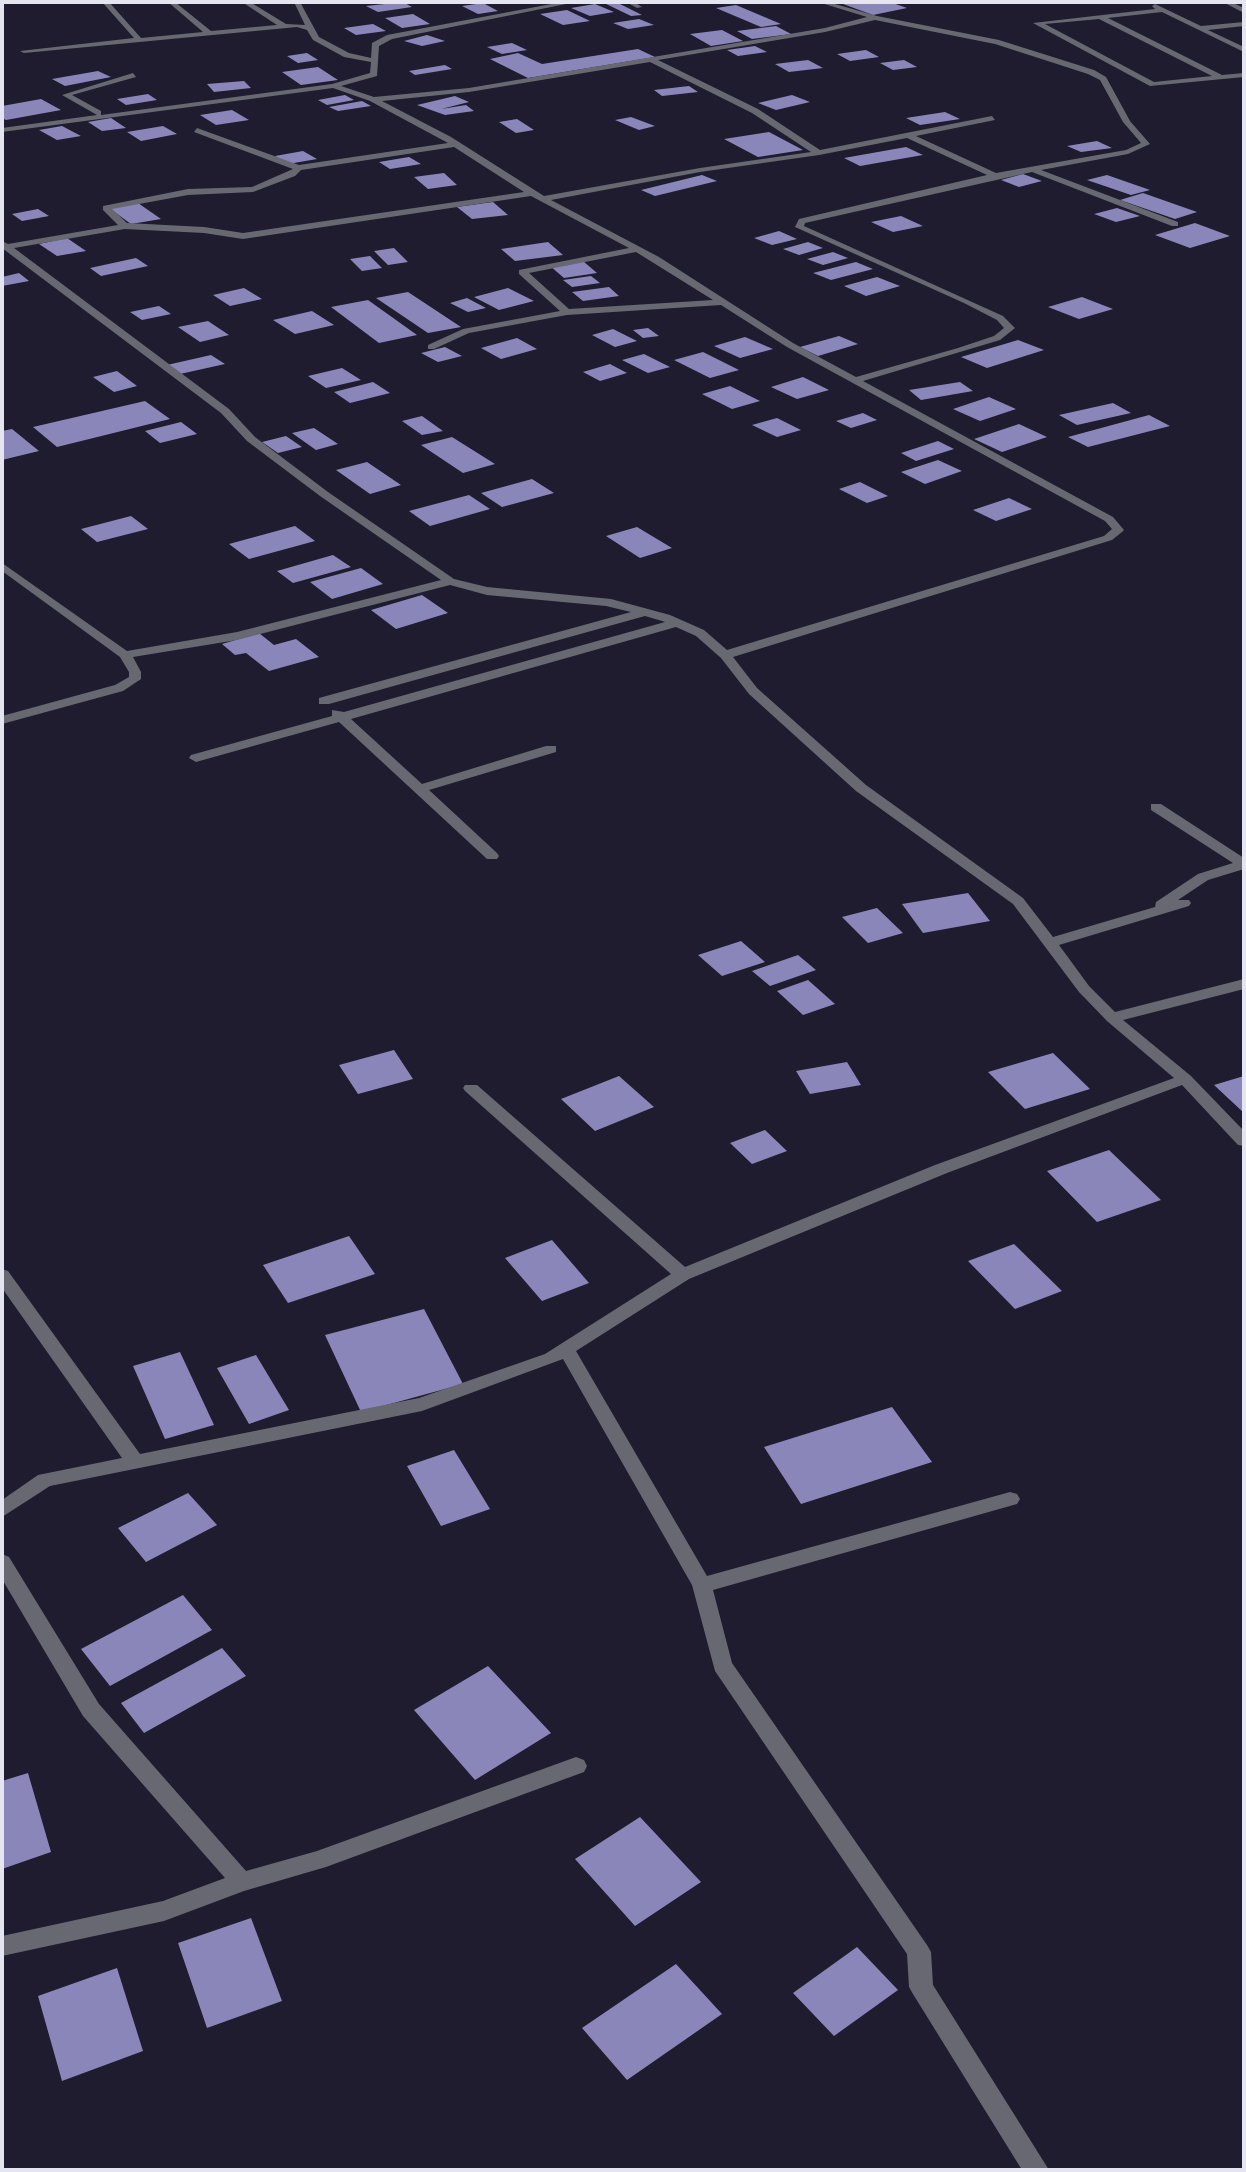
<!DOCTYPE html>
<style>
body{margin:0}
#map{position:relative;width:1246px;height:2172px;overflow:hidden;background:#1e1c2e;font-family:"DejaVu Sans",sans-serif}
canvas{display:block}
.frame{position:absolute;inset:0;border:4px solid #e5e4f1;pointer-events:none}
</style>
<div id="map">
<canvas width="1246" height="2172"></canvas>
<div class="frame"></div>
</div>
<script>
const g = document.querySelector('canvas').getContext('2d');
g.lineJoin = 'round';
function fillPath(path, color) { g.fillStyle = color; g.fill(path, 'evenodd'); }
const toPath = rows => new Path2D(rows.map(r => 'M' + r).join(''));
const building = toPath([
 [403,2,412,7,378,12,366,6],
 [602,2,616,2,642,15,631,16],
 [855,2,890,2,907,8,873,15,843,4],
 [483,3,498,11,478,14,462,6],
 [595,4,614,12,590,16,571,8],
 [736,5,781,24,761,27,716,8],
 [567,10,590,21,563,25,540,14],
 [413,14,430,24,402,28,385,18],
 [639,19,654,25,628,29,613,23],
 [373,24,386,31,356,35,344,28],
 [776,26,791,34,752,39,737,31],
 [722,30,743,41,711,46,690,34],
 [427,35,445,41,422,46,404,41],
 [512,43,527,50,502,54,487,47],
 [755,46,767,52,738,56,727,50],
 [638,49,655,57,528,78,490,59,518,53,542,64],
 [866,50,879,57,850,61,837,54],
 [307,53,318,60,298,63,287,56],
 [808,60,823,68,789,72,775,64],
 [904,60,917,67,893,70,880,63],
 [445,65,452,69,415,75,409,71],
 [318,67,338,80,301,85,282,72],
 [98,71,111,77,65,86,52,79],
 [244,81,251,88,214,92,207,84],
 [689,86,698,92,662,96,654,90],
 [148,94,157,100,126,105,117,99],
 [345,95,354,100,327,105,318,100],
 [792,95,810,102,776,110,758,103],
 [455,96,469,102,441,109,466,105,474,111,445,115,417,105],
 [41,99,61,110,6,120,2,118,2,106],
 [362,101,371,106,338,111,329,107],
 [232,110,249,120,216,125,200,115],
 [945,112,960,119,920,125,906,118],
 [631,117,655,126,639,130,615,120],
 [111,118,126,128,102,131,88,122],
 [517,119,534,130,516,133,499,122],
 [62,126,81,136,57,140,39,130],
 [163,126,177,134,141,141,127,132],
 [769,132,803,150,758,157,724,139],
 [1097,141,1112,148,1081,152,1067,146],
 [906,147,923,155,860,166,844,158],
 [303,151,317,159,288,164,275,156],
 [409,157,421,164,390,169,379,162],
 [444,173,457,185,428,189,414,177],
 [1023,174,1042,181,1019,187,1001,180],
 [702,175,717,181,655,196,641,190],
 [1107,175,1150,190,1131,195,1087,180],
 [1143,193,1197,212,1175,219,1120,200],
 [493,202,508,215,472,219,457,207],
 [138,203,161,219,131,224,109,208],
 [1117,208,1140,216,1116,222,1094,214],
 [38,209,49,216,22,221,12,214],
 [901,216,923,226,893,232,871,222],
 [1195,223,1230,236,1190,248,1155,235],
 [779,231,797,239,772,245,754,238],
 [67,238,86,251,57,256,39,244],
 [548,242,563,255,515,261,501,249],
 [808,242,823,248,799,255,783,249],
 [394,248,408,262,388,265,374,251],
 [833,252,848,258,823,265,807,259],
 [370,256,382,268,362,271,350,259],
 [136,258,148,266,101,276,90,268],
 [583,261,597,273,564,278,550,266],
 [856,262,873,269,831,280,813,273],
 [19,273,29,281,2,286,2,277],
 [591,276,600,283,572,287,563,280],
 [877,277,900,286,866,296,844,286],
 [609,287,619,296,583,301,572,292],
 [244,288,262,299,230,306,213,295],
 [508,288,534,301,499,310,474,297],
 [408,292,461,327,428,333,376,298],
 [1082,297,1113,309,1079,319,1048,307],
 [467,298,486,308,468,312,450,303],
 [368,300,417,335,379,343,331,307],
 [159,306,171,314,142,320,130,312],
 [312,311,334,325,295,334,273,320],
 [208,321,229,335,200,342,178,327],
 [648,328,659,336,643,338,633,330],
 [613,329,637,341,615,347,592,335],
 [839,336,858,344,818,356,800,347],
 [745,337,773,349,740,358,714,346],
 [517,338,537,349,501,359,481,348],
 [1018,340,1044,350,987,368,961,357],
 [445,347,462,356,438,362,421,353],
 [703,352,739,370,710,378,674,360],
 [644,354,670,367,648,373,622,360],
 [211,355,225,364,180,374,167,365],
 [610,364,627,373,600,381,583,372],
 [342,368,361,380,326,388,308,376],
 [117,371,137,386,114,392,93,377],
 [803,377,829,390,797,399,771,387],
 [373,382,390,393,350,403,334,392],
 [960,382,973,391,921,400,909,390],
 [730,386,760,401,732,409,702,394],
 [989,397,1016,409,980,421,953,409],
 [145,401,170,419,57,447,33,427],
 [1113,403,1131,413,1077,425,1059,415],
 [863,413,877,420,851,428,836,421],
 [1149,415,1170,426,1088,447,1068,437],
 [422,416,443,431,422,435,402,421],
 [777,418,801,430,777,437,752,425],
 [181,422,197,434,160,443,145,431],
 [1019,424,1047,437,1002,452,974,439],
 [314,428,338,444,316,450,292,433],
 [12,429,39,451,2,460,2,431],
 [286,436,302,447,278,453,262,442],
 [452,437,495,464,463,473,421,445],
 [938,441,954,449,916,461,901,453],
 [938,460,962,471,925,484,901,472],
 [367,462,401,485,370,494,336,470],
 [532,479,554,493,502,507,481,493],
 [860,482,888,496,867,503,839,489],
 [469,495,490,509,430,526,409,511],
 [1009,498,1032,509,996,521,973,510],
 [131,516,148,529,97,542,81,529],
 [295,526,315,541,249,559,229,544],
 [637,527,672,548,640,558,606,536],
 [333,555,351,567,293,583,277,571],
 [361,568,383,584,332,599,310,582],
 [422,595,448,613,396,629,371,610],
 [259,633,274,645,296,639,319,657,269,671,246,653,235,655,222,644],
 [968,893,990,921,923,933,902,904],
 [877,908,903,933,868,943,842,917],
 [741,941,765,962,722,976,698,955],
 [798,955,816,970,770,986,752,971],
 [808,980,835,1004,803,1015,777,991],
 [394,1050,413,1079,358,1094,339,1065],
 [1053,1053,1090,1089,1025,1109,988,1072],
 [847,1062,861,1085,810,1094,796,1071],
 [619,1076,654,1107,595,1131,561,1099],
 [1244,1076,1244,1113,1214,1085],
 [765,1130,787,1151,752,1164,730,1143],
 [1109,1150,1161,1200,1097,1222,1047,1171],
 [349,1236,375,1274,288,1303,263,1265],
 [552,1240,589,1283,542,1301,505,1258],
 [1014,1244,1062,1291,1015,1309,968,1261],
 [424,1309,463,1384,361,1412,325,1335],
 [180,1352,214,1425,165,1439,133,1366],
 [256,1355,289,1410,249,1424,217,1368],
 [892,1407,932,1462,801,1504,764,1447],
 [454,1450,490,1509,441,1526,407,1466],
 [188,1493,217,1525,146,1562,118,1528],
 [183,1595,212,1630,110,1686,81,1649],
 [222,1648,246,1676,144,1733,121,1703],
 [488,1666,551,1733,475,1780,414,1710],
 [28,1773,51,1852,2,1869,2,1781],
 [640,1817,701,1882,635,1926,575,1859],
 [251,1918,282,2001,207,2028,178,1943],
 [857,1947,898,1990,834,2036,793,1993],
 [676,1964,722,2014,627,2080,582,2028],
 [117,1968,143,2051,62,2081,38,1996]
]);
const street = toPath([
 [102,2,109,2,141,38,203,32,168,2,175,2,211,31,277,25,242,2,250,2,286,24,305,25,294,2,300,2,319,37,349,53,371,58,372,43,387,35,562,2,576,2,392,39,379,46,377,76,341,86,374,97,469,88,825,28,867,17,818,2,828,2,877,16,999,40,1094,70,1106,77,1130,121,1150,144,1128,154,1041,170,1178,222,1178,226,1172,226,1032,172,805,223,804,226,1003,316,1015,328,1000,340,863,381,1113,517,1124,530,1122,532,1112,540,733,657,757,688,866,785,1023,898,1053,937,1155,907,1156,902,1198,874,1233,863,1151,810,1151,804,1161,804,1244,858,1244,869,1208,880,1178,900,1189,900,1191,903,1189,906,1059,945,1089,986,1115,1012,1244,979,1244,989,1123,1020,1191,1076,1244,1131,1244,1146,1238,1145,1182,1085,947,1173,689,1279,576,1351,707,1576,1010,1492,1017,1494,1020,1499,1017,1504,713,1590,732,1663,927,1945,931,1952,933,1985,1049,2170,1022,2170,913,1994,909,1987,907,1954,715,1671,692,1585,563,1359,422,1411,50,1486,2,1517,2,1500,38,1475,122,1458,2,1288,2,1269,8,1271,140,1454,419,1398,545,1354,671,1274,465,1091,463,1088,465,1085,477,1085,685,1267,935,1165,1174,1078,1107,1021,1079,992,1013,904,856,791,749,694,721,658,696,636,676,627,351,719,422,784,546,746,556,746,556,752,429,790,497,853,499,856,497,859,487,859,339,722,196,762,189,758,191,755,332,716,332,710,344,712,665,622,662,621,645,616,329,704,319,704,319,698,631,612,606,606,487,595,450,585,237,640,133,657,141,672,141,679,123,691,2,724,2,716,115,685,129,677,129,672,120,657,2,571,2,563,127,651,237,632,441,580,320,496,247,441,221,413,2,248,2,241,8,244,118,225,103,210,103,206,188,189,252,187,293,169,194,132,197,128,299,165,448,143,370,101,333,88,2,132,2,128,97,115,62,95,133,73,136,77,72,95,101,111,101,115,332,84,370,73,371,62,344,57,313,40,307,30,297,27,24,53,20,51,134,38,102,2],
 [875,20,995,44,1088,74,1100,80,1123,122,1141,143,1126,150,996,173,916,136,995,120,992,116,820,150,758,109,658,60,825,32,875,20],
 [650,62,752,113,811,152,700,168,544,196,451,137,382,101,469,92,650,62],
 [907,138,987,175,799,219,795,227,964,303,997,320,1004,328,994,336,958,348,856,377,793,343,659,257,551,200,700,172,819,155,907,138],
 [454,147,524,192,243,233,204,227,127,223,112,209,188,195,253,192,295,176,301,170,454,147],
 [531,196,629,248,519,270,519,274,560,311,463,329,428,345,428,349,434,349,469,333,567,315,721,305,787,347,1105,521,1112,529,1104,536,727,650,704,630,670,615,611,599,487,587,454,579,328,492,255,437,229,409,14,248,125,229,204,233,243,239,531,196],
 [636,252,713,300,569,309,529,273,636,252],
 [626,2,634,2,642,7,637,8,626,2],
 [1223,2,1231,2,1244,8,1244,13,1223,2],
 [1155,4,1201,26,1244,22,1244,26,1208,30,1244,47,1244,52,1162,12,1108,18,1222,75,1244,73,1244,77,1150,86,1033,23,1155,9,1152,6,1155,4],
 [1099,19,1212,76,1154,82,1045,24,1099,19],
 [2,1554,9,1557,99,1704,246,1871,317,1851,576,1757,584,1760,587,1766,584,1772,326,1867,244,1891,164,1921,2,1956,2,1936,163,1901,225,1878,83,1716,2,1579,2,1554]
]);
fillPath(building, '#8b86ba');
fillPath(street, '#686872');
</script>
